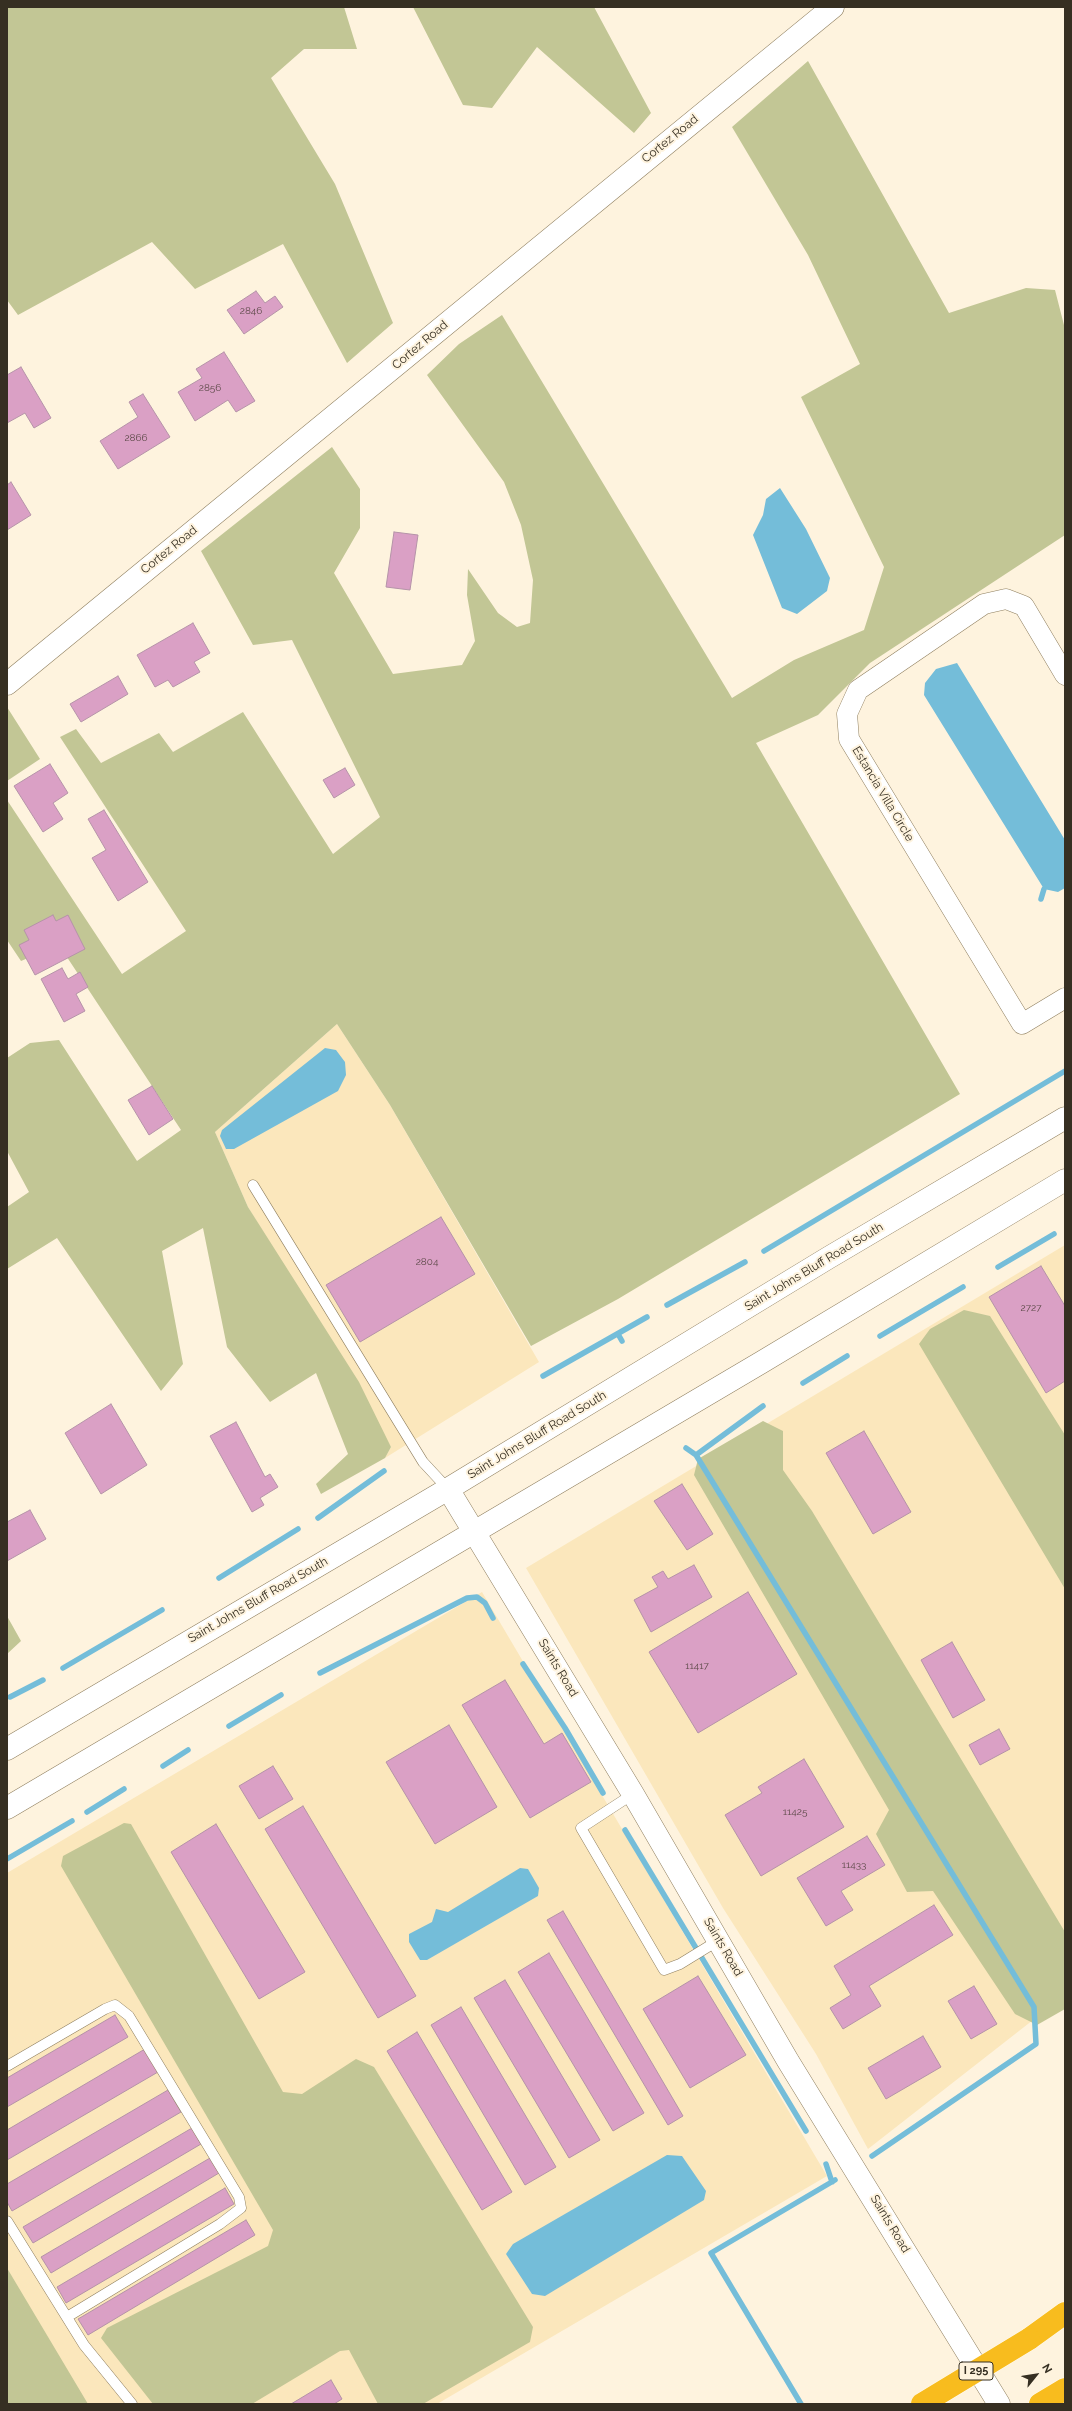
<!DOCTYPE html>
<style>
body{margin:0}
#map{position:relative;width:1072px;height:2411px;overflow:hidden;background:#fef3de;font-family:Raleway,sans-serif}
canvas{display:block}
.frame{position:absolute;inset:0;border:8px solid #362f22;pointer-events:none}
.north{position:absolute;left:1016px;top:2355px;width:40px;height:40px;-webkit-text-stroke:3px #fef3de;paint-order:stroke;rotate:60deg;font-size:11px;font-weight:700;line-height:16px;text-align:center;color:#362f22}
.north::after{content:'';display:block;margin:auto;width:14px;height:18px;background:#362f22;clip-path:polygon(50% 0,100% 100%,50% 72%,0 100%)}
</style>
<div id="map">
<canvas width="1072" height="2411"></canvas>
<div class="frame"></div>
<div class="north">N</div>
</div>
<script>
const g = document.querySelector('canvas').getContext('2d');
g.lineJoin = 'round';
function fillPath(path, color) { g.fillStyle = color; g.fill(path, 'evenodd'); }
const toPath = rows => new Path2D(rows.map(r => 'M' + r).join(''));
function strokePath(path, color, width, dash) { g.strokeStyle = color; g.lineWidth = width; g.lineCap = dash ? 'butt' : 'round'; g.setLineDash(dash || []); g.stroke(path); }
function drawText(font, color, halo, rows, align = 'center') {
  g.font = font + ' Raleway,sans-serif'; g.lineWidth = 4; g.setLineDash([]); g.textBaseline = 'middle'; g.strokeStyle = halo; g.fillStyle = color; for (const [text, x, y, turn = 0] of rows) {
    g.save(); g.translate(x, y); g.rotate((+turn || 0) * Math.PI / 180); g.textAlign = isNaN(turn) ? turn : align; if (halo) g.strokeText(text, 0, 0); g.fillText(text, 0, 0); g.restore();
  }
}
const built = toPath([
 [337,1024,390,1105,539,1362,385,1458,391,1447,248,1207,215,1132],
 [1065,1245,1065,1995,868,2149,816,2054,723,1908,526,1568],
 [482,1592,827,2176,437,2404,78,2404,7,2285,7,1873]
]);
const green = toPath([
 [7,7,344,7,357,49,304,49,271,78,335,184,393,323,347,363,283,244,195,289,152,242,18,315,7,300],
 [413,7,594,7,651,113,634,133,537,47,492,108,463,105],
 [808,61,949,313,1026,288,1055,290,1065,329,1065,535,870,663,818,715,756,743,960,1094,618,1299,531,1346,390,1105,337,1024,215,1132,248,1207,359,1382,391,1447,385,1458,321,1494,316,1484,348,1454,316,1373,270,1402,227,1347,203,1228,162,1251,183,1364,161,1391,57,1238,7,1269,7,1207,29,1192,7,1151,7,1058,30,1043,59,1040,137,1161,181,1130,59,945,21,961,7,940,7,800,122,974,186,931,60,737,76,729,101,763,159,733,173,752,243,712,333,854,380,817,292,640,253,645,201,551,332,447,360,489,360,528,334,573,393,674,462,665,475,641,467,595,468,569,498,613,517,627,530,623,533,580,521,525,504,482,427,375,459,344,502,315,732,698,794,660,864,630,884,567,801,397,860,364,808,255,732,127],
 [7,707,40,759,7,781],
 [964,1310,990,1316,1065,1435,1065,1589,919,1344,930,1329],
 [763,1421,783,1431,783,1470,812,1511,1065,1932,1065,2009,1037,2025,1015,2014,933,1891,907,1892,876,1834,889,1810,694,1475,698,1459],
 [7,1616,21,1641,7,1654],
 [124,1823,131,1824,283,2092,302,2094,356,2059,374,2067,533,2327,530,2342,423,2404,378,2404,349,2350,340,2351,252,2404,153,2404,101,2338,107,2328,268,2246,273,2230,61,1866,63,1856],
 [7,2268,88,2404,7,2404]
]);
const water = toPath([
 [780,488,806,529,830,578,827,591,797,614,782,608,753,535,763,515,766,499],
 [957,663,1065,840,1065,888,1058,892,1044,889,924,695,925,683,936,669],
 [325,1048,336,1050,345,1062,346,1075,338,1091,234,1149,226,1149,220,1136,222,1130],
 [520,1868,528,1869,539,1888,538,1896,427,1960,420,1960,409,1942,409,1934,432,1922,436,1909,448,1912],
 [667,2155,682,2156,706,2191,704,2200,545,2296,532,2294,506,2254,513,2244]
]);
const stream = toPath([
 [1041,899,1044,889],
 [764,1251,1065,1071],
 [998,1267,1054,1234],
 [667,1305,745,1262],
 [618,1334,622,1341],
 [880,1336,963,1287],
 [543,1376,647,1317],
 [803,1383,847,1356],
 [686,1448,696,1455,763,1406],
 [696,1455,1034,2007,1036,2044,872,2156],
 [318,1518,384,1471],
 [219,1578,298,1529],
 [523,1664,565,1728,603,1793],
 [63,1668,162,1610],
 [320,1673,467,1598,477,1597,485,1603,493,1618],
 [10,1697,43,1680],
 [229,1726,281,1695],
 [163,1766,188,1750],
 [87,1812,124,1789],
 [625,1830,806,2131],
 [7,1859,72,1821],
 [826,2164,832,2182],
 [801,2404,711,2253,835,2180]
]);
const building = toPath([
 [256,291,265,303,275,296,283,307,244,334,227,310,256,291],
 [224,352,255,401,236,412,228,400,195,421,178,392,202,378,196,369,224,352],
 [21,367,51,418,34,428,25,413,7,423,7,375,21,367],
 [143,394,170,437,118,469,100,441,138,417,129,402,143,394],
 [11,482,31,515,7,530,7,485,11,482],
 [394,532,418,535,410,590,386,587,394,532],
 [193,623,210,653,194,662,200,672,173,687,168,680,155,687,137,655,193,623],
 [118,676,128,694,81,722,70,704,118,676],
 [50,764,68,793,53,803,63,819,43,832,14,786,50,764],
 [345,768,355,785,334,798,323,780,345,768],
 [104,810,148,882,118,901,92,858,106,850,88,819,104,810],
 [53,915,56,921,68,915,85,949,35,975,19,945,29,940,24,930,53,915],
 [62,968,68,979,80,972,88,987,76,994,85,1011,64,1022,41,979,62,968],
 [152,1086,173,1119,149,1135,128,1100,152,1086],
 [441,1217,475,1274,360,1342,326,1285,441,1217],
 [1041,1266,1065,1306,1065,1381,1046,1393,989,1297,1041,1266],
 [111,1404,147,1465,101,1494,65,1433,111,1404],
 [236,1422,265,1477,270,1474,278,1487,260,1498,264,1505,252,1512,210,1436,236,1422],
 [864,1431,911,1512,873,1534,826,1453,864,1431],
 [682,1484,713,1534,687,1550,654,1501,682,1484],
 [30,1510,46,1539,7,1561,7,1522,30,1510],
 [694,1565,712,1597,651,1632,634,1600,658,1587,652,1577,663,1571,668,1579,694,1565],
 [748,1592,797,1674,698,1733,649,1652,748,1592],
 [952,1642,985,1700,953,1718,921,1660,952,1642],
 [505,1680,544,1744,562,1733,591,1782,530,1818,462,1705,505,1680],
 [449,1725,497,1807,435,1844,386,1762,449,1725],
 [999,1729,1010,1749,980,1765,969,1745,999,1729],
 [804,1759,844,1827,761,1876,725,1815,762,1793,758,1787,804,1759],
 [273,1766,293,1799,259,1819,239,1786,273,1766],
 [303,1806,416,1996,378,2018,265,1829,303,1806],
 [216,1824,305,1972,259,1999,171,1852,216,1824],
 [867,1836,885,1865,841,1891,853,1910,826,1926,797,1878,867,1836],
 [934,1905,953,1935,869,1986,881,2006,843,2029,830,2008,851,1995,834,1966,934,1905],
 [563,1911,683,2116,668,2125,547,1920,563,1911],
 [549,1953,644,2113,613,2131,518,1972,549,1953],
 [698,1976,746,2055,690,2088,643,2009,698,1976],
 [505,1980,600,2140,569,2158,474,1998,505,1980],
 [974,1986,997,2024,971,2039,948,2001,974,1986],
 [461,2007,556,2167,525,2185,431,2025,461,2007],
 [115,2015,128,2037,7,2107,7,2078,115,2015],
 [417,2032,512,2192,482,2210,387,2051,417,2032],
 [923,2036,941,2067,886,2099,868,2068,923,2036],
 [145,2049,158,2072,7,2160,7,2130,145,2049],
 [168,2090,181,2112,12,2211,7,2202,7,2184,168,2090],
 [192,2128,201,2144,33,2243,23,2227,192,2128],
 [210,2158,219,2173,51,2273,41,2257,210,2158],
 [225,2188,234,2204,66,2303,57,2287,225,2188],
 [246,2220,255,2235,88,2335,78,2319,246,2220],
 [331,2380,342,2399,334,2404,291,2404,331,2380]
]);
const service = toPath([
 [253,1185,423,1462,448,1489],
 [633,1794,581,1828,664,1970,680,1964,719,1940],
 [7,2066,105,2009,115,2005,129,2016,239,2197,241,2208,220,2224,67,2317],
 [7,2221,84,2345,132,2404]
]);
const minor = toPath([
 [1065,675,1024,606,1006,599,984,604,858,690,847,714,849,739,1022,1024,1065,998]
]);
const tertiary = toPath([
 [7,684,833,7],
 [448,1489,633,1794,788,2061,999,2404]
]);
const secondary = toPath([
 [7,1749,448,1489,828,1258,1065,1118],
 [7,1808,762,1362,1065,1180]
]);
const motorway = toPath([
 [1029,2339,1065,2313],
 [1040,2404,1065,2389]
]);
const motorwayBridge = toPath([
 [922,2404,1029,2339]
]);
const numberNames = [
 ["2846",251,311],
 ["2856",210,388],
 ["2866",136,438],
 ["2804",427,1262],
 ["2727",1031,1308],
 ["11417",697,1666],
 ["11425",795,1812],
 ["11433",854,1865]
];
const shields = [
 [976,2371,34]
];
const shieldNames = [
 ["I 295",976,2371]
];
const streetNames = [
 ["Cortez Road",670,139,-39],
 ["Cortez Road",420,345,-40],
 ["Cortez Road",169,550,-39],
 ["Estancia Villa Circle",883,794,59],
 ["Saint Johns Bluff Road South",814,1267,-31],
 ["Saint Johns Bluff Road South",537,1435,-31],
 ["Saint Johns Bluff Road South",258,1600,-30],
 ["Saints Road",558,1668,59],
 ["Saints Road",723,1947,60],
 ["Saints Road",890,2224,59]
];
fillPath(built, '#fbe7bc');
fillPath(green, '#c2c695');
fillPath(water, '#74bdd9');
strokePath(stream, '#74bdd9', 5.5);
fillPath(building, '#daa0c5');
strokePath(building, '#b593a8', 1);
strokePath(service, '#8f7f5f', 11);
strokePath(minor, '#8f7f5f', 21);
strokePath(tertiary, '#8f7f5f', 23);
strokePath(secondary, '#8f7f5f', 23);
strokePath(motorway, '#fff', 23);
strokePath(service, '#fff', 10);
strokePath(minor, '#fff', 20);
strokePath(tertiary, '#fff', 22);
strokePath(secondary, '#fff', 22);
strokePath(motorway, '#f8bc1e', 22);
strokePath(motorwayBridge, '#fff', 23, []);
strokePath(motorwayBridge, '#f8bc1e', 22);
drawText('10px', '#5f4b4b', null, numberNames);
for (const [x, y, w] of shields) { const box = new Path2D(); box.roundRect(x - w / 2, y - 9, w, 18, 3); g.fillStyle = '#fef3de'; g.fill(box); strokePath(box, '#362f22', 1); }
drawText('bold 11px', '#362f22', null, shieldNames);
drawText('12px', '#362f22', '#fef3de', streetNames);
</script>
